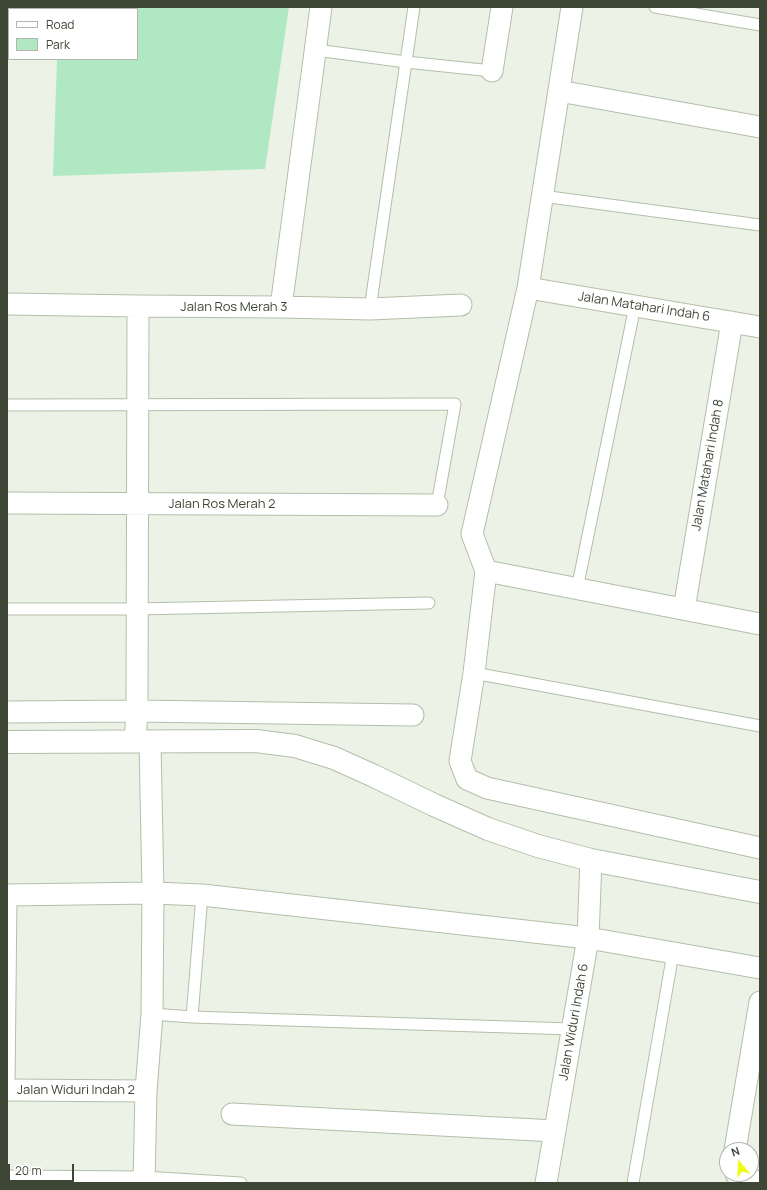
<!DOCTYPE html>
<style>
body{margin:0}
#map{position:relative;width:767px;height:1190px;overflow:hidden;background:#ecf3e6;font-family:Manrope,sans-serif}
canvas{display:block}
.frame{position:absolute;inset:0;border:8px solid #3e4635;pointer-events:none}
.legend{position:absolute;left:8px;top:8px;width:130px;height:52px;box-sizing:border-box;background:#fff;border:1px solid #b2b5ae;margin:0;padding:5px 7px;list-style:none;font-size:12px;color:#3e4635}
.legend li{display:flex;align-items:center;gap:8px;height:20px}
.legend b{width:20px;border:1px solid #b2b5ae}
.north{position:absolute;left:719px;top:1142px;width:40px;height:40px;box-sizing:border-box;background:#fff;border:1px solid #b2b5ae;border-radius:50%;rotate:341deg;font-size:11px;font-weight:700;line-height:16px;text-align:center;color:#3e4635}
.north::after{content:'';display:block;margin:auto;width:14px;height:18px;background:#effb16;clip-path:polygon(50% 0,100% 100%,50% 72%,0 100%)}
.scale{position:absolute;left:8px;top:1164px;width:66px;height:18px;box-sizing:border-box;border:2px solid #3e4635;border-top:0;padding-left:5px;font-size:12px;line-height:14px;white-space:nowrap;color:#3e4635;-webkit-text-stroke:3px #fff;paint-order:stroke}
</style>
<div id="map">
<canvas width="767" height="1190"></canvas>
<div class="frame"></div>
<ul class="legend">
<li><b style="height:5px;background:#fff"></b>Road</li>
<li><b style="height:11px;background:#afe8c3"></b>Park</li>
</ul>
<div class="north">N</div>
<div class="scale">20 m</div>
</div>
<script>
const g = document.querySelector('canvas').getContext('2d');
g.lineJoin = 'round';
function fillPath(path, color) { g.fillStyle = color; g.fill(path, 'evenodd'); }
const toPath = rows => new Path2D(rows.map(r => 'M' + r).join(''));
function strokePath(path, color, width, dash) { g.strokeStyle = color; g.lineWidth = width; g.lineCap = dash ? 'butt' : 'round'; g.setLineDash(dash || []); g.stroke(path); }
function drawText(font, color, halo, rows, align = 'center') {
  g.font = font + ' Manrope,sans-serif'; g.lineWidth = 3; g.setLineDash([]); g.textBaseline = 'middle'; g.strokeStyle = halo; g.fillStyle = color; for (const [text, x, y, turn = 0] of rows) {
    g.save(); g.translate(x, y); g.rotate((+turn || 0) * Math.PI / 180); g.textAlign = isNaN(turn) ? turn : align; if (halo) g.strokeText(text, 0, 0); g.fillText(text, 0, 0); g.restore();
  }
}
const green = toPath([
 [59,7,289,7,265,169,53,176,57,59,137,59,137,9,59,9]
]);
const service = toPath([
 [655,7,760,25],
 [316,50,406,62,492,71],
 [542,196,760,225],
 [370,309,414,7],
 [7,405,455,404,437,505],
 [577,589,635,306],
 [7,609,137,609,429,603],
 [474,673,760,726],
 [152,1014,192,1017,572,1029],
 [192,1017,202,895],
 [9,1090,11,895],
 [7,1176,144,1177,241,1183],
 [633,1183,673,953]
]);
const minor = toPath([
 [572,7,528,288,472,534,486,571,474,673,460,761,467,779,487,788,760,848],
 [492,71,502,7],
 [559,91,760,127],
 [528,288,760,327],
 [7,304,138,306,281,307,370,309,461,305],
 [281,307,321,7],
 [7,503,437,505],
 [486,571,760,624],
 [684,609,732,322],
 [7,712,137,711,413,715],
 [135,741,137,711,138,306],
 [7,895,153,893,202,895,588,938,760,968],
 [7,1090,146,1091],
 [232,1114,555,1131],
 [735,1150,760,1002],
 [736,1174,760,1183],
 [144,1183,146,1091,152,1014,153,893,150,742],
 [546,1183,588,938,591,860]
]);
const tertiary = toPath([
 [7,742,256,741,295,746,334,758,374,776,434,805,488,829,538,846,591,860,760,892]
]);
const streetNames = [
 ["Jalan Ros Merah 3",234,307],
 ["Jalan Matahari Indah 6",644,307,9],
 ["Jalan Matahari Indah 8",708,465,-80],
 ["Jalan Ros Merah 2",222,504],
 ["Jalan Widuri Indah 6",574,1022,-80],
 ["Jalan Widuri Indah 2",76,1090]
];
fillPath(green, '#afe8c3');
strokePath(service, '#b3bfa9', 13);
strokePath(minor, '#b3bfa9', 23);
strokePath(tertiary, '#b3bfa9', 24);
strokePath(service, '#fff', 11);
strokePath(minor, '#fff', 21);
strokePath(tertiary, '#fff', 22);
drawText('13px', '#3e4635', '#fff', streetNames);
</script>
